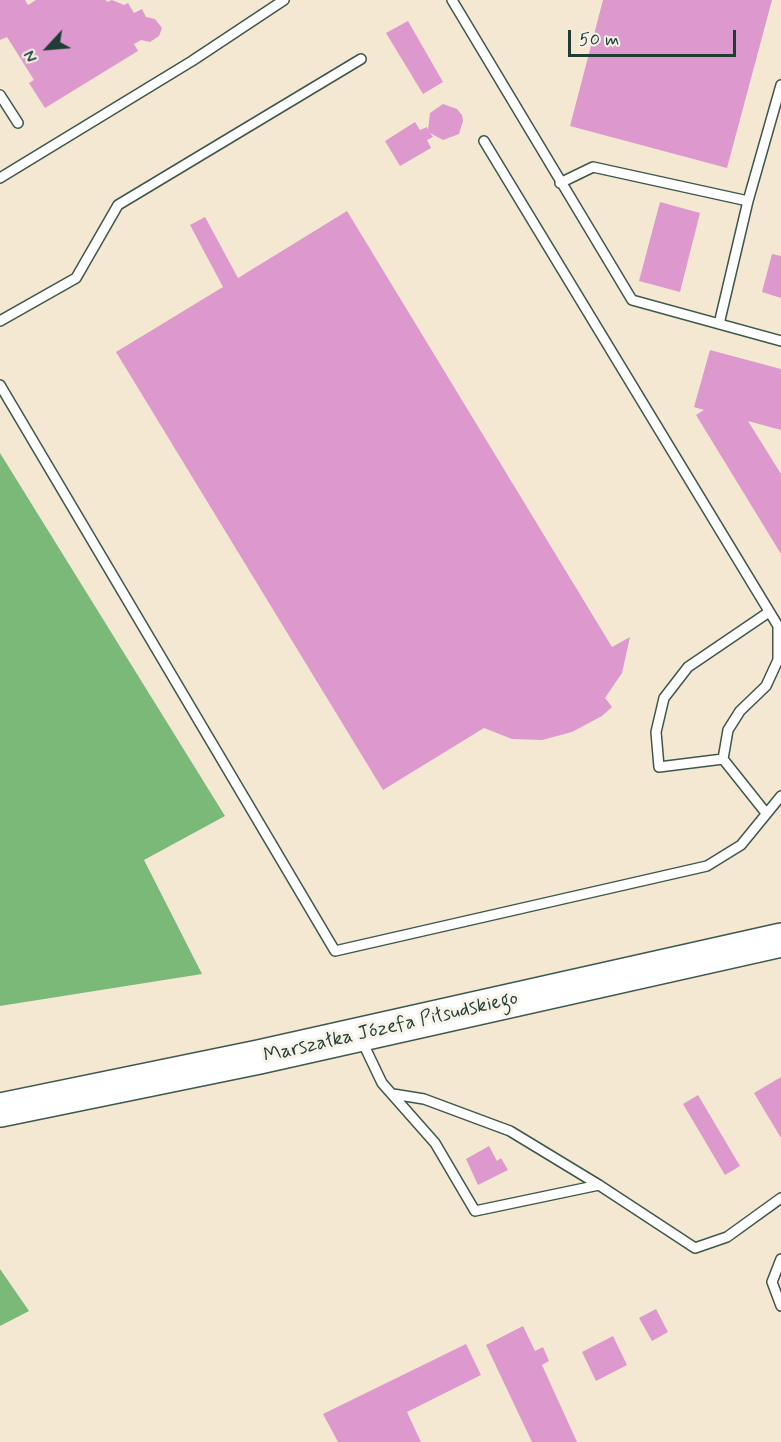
<!DOCTYPE html>
<meta charset="utf-8">
<style>
body{margin:0}
#map{position:relative;width:781px;height:1442px;overflow:hidden;background:#f4e8d2;font-family:Mynerve,sans-serif}
canvas{display:block}
.north{position:absolute;left:18px;top:18px;width:60px;height:60px;-webkit-text-stroke:4px #f7f3e8;paint-order:stroke;rotate:244deg;font-size:16px;font-weight:700;line-height:24px;text-align:center;color:#1f3d34}
.north::after{content:'';display:block;margin:auto;width:21px;height:27px;background:#1f3d34;clip-path:polygon(50% 0,100% 100%,50% 72%,0 100%)}
.scale{position:absolute;left:568px;top:30px;width:168px;height:27px;box-sizing:border-box;border:3px solid #1f3d34;border-top:0;padding-left:8px;font-size:18px;line-height:21px;white-space:nowrap;color:#1f3d34;-webkit-text-stroke:4px #f7f3e8;paint-order:stroke}
</style>
<div id="map">
<canvas width="781" height="1442"></canvas>
<div class="north">N</div>
<div class="scale">50 m</div>
</div>
<script>
const g = document.querySelector('canvas').getContext('2d');
g.lineJoin = 'round';
function fillPath(path, color) { g.fillStyle = color; g.fill(path, 'evenodd'); }
const toPath = rows => new Path2D(rows.map(r => 'M' + r).join(''));
function strokePath(path, color, width, dash) { g.strokeStyle = color; g.lineWidth = width; g.lineCap = dash ? 'butt' : 'round'; g.setLineDash(dash || []); g.stroke(path); }
function drawText(font, color, halo, rows, align = 'center') {
  g.font = font + ' Mynerve,sans-serif'; g.lineWidth = 6; g.setLineDash([]); g.textBaseline = 'middle'; g.strokeStyle = halo; g.fillStyle = color; for (const [text, x, y, turn = 0] of rows) {
    g.save(); g.translate(x, y); g.rotate((+turn || 0) * Math.PI / 180); g.textAlign = isNaN(turn) ? turn : align; if (halo) g.strokeText(text, 0, 0); g.fillText(text, 0, 0); g.restore();
  }
}
const forest = toPath([
 [0,453,225,816,144,860,202,974,0,1006],
 [0,1269,29,1311,0,1326]
]);
const building = toPath([
 [0,0,25,0,28,5,36,0,106,0,107,2,112,0,124,5,128,3,134,13,142,9,146,17,155,19,162,28,159,36,150,42,141,40,134,44,138,51,45,108,29,83,34,80,7,37,0,40],
 [603,0,772,0,727,168,570,126],
 [408,21,443,82,423,94,386,33],
 [443,104,457,109,462,115,463,121,459,134,443,140,430,133,433,137,427,140,431,148,400,166,385,141,415,122,420,130,427,127,428,130,430,113],
 [660,202,700,213,680,292,639,281],
 [347,211,612,647,630,637,622,673,605,698,612,707,602,716,572,732,542,740,512,739,484,728,383,790,116,352,223,287,190,225,205,217,238,278],
 [772,254,781,256,781,298,762,292],
 [710,350,781,369,781,430,748,421,781,474,781,554,696,415,704,410,694,407],
 [781,1077,781,1138,754,1093],
 [698,1095,740,1166,725,1175,683,1104],
 [489,1146,497,1161,501,1158,508,1170,478,1185,466,1159],
 [656,1309,668,1332,652,1341,639,1318],
 [523,1326,535,1351,543,1347,549,1361,542,1365,577,1442,532,1442,486,1345],
 [613,1336,627,1365,596,1381,582,1352],
 [466,1344,481,1375,407,1412,421,1442,338,1442,323,1414]
]);
const lane = toPath([
 [452,0,632,300,781,341],
 [0,95,18,123],
 [484,141,778,626,778,660,766,686,740,711,728,730,723,759,766,813],
 [0,178,192,61,284,0],
 [560,183,593,167,748,201],
 [0,321,76,278,118,205,361,59],
 [719,324,748,201,781,85],
 [0,385,335,951,707,866,741,845,781,796],
 [723,759,659,767,656,732,664,698,688,667,769,612],
 [361,1039,382,1083,435,1143,475,1211,599,1185,695,1248,727,1237,781,1198],
 [393,1094,424,1099,510,1131,599,1185],
 [781,1259,772,1282,781,1306]
]);
const highway = toPath([
 [0,1110,259,1057,781,940]
]);
const streetNames = [
 ["Marszałka Józefa Piłsudskiego",391,1028,-13]
];
fillPath(forest, '#7bb979');
fillPath(building, '#dd99ce');
strokePath(lane, '#3f574c', 12);
strokePath(highway, '#3f574c', 36);
strokePath(lane, '#fff', 9);
strokePath(highway, '#fff', 33);
drawText('20px', '#1f3d34', '#f7f3e8', streetNames);
</script>
